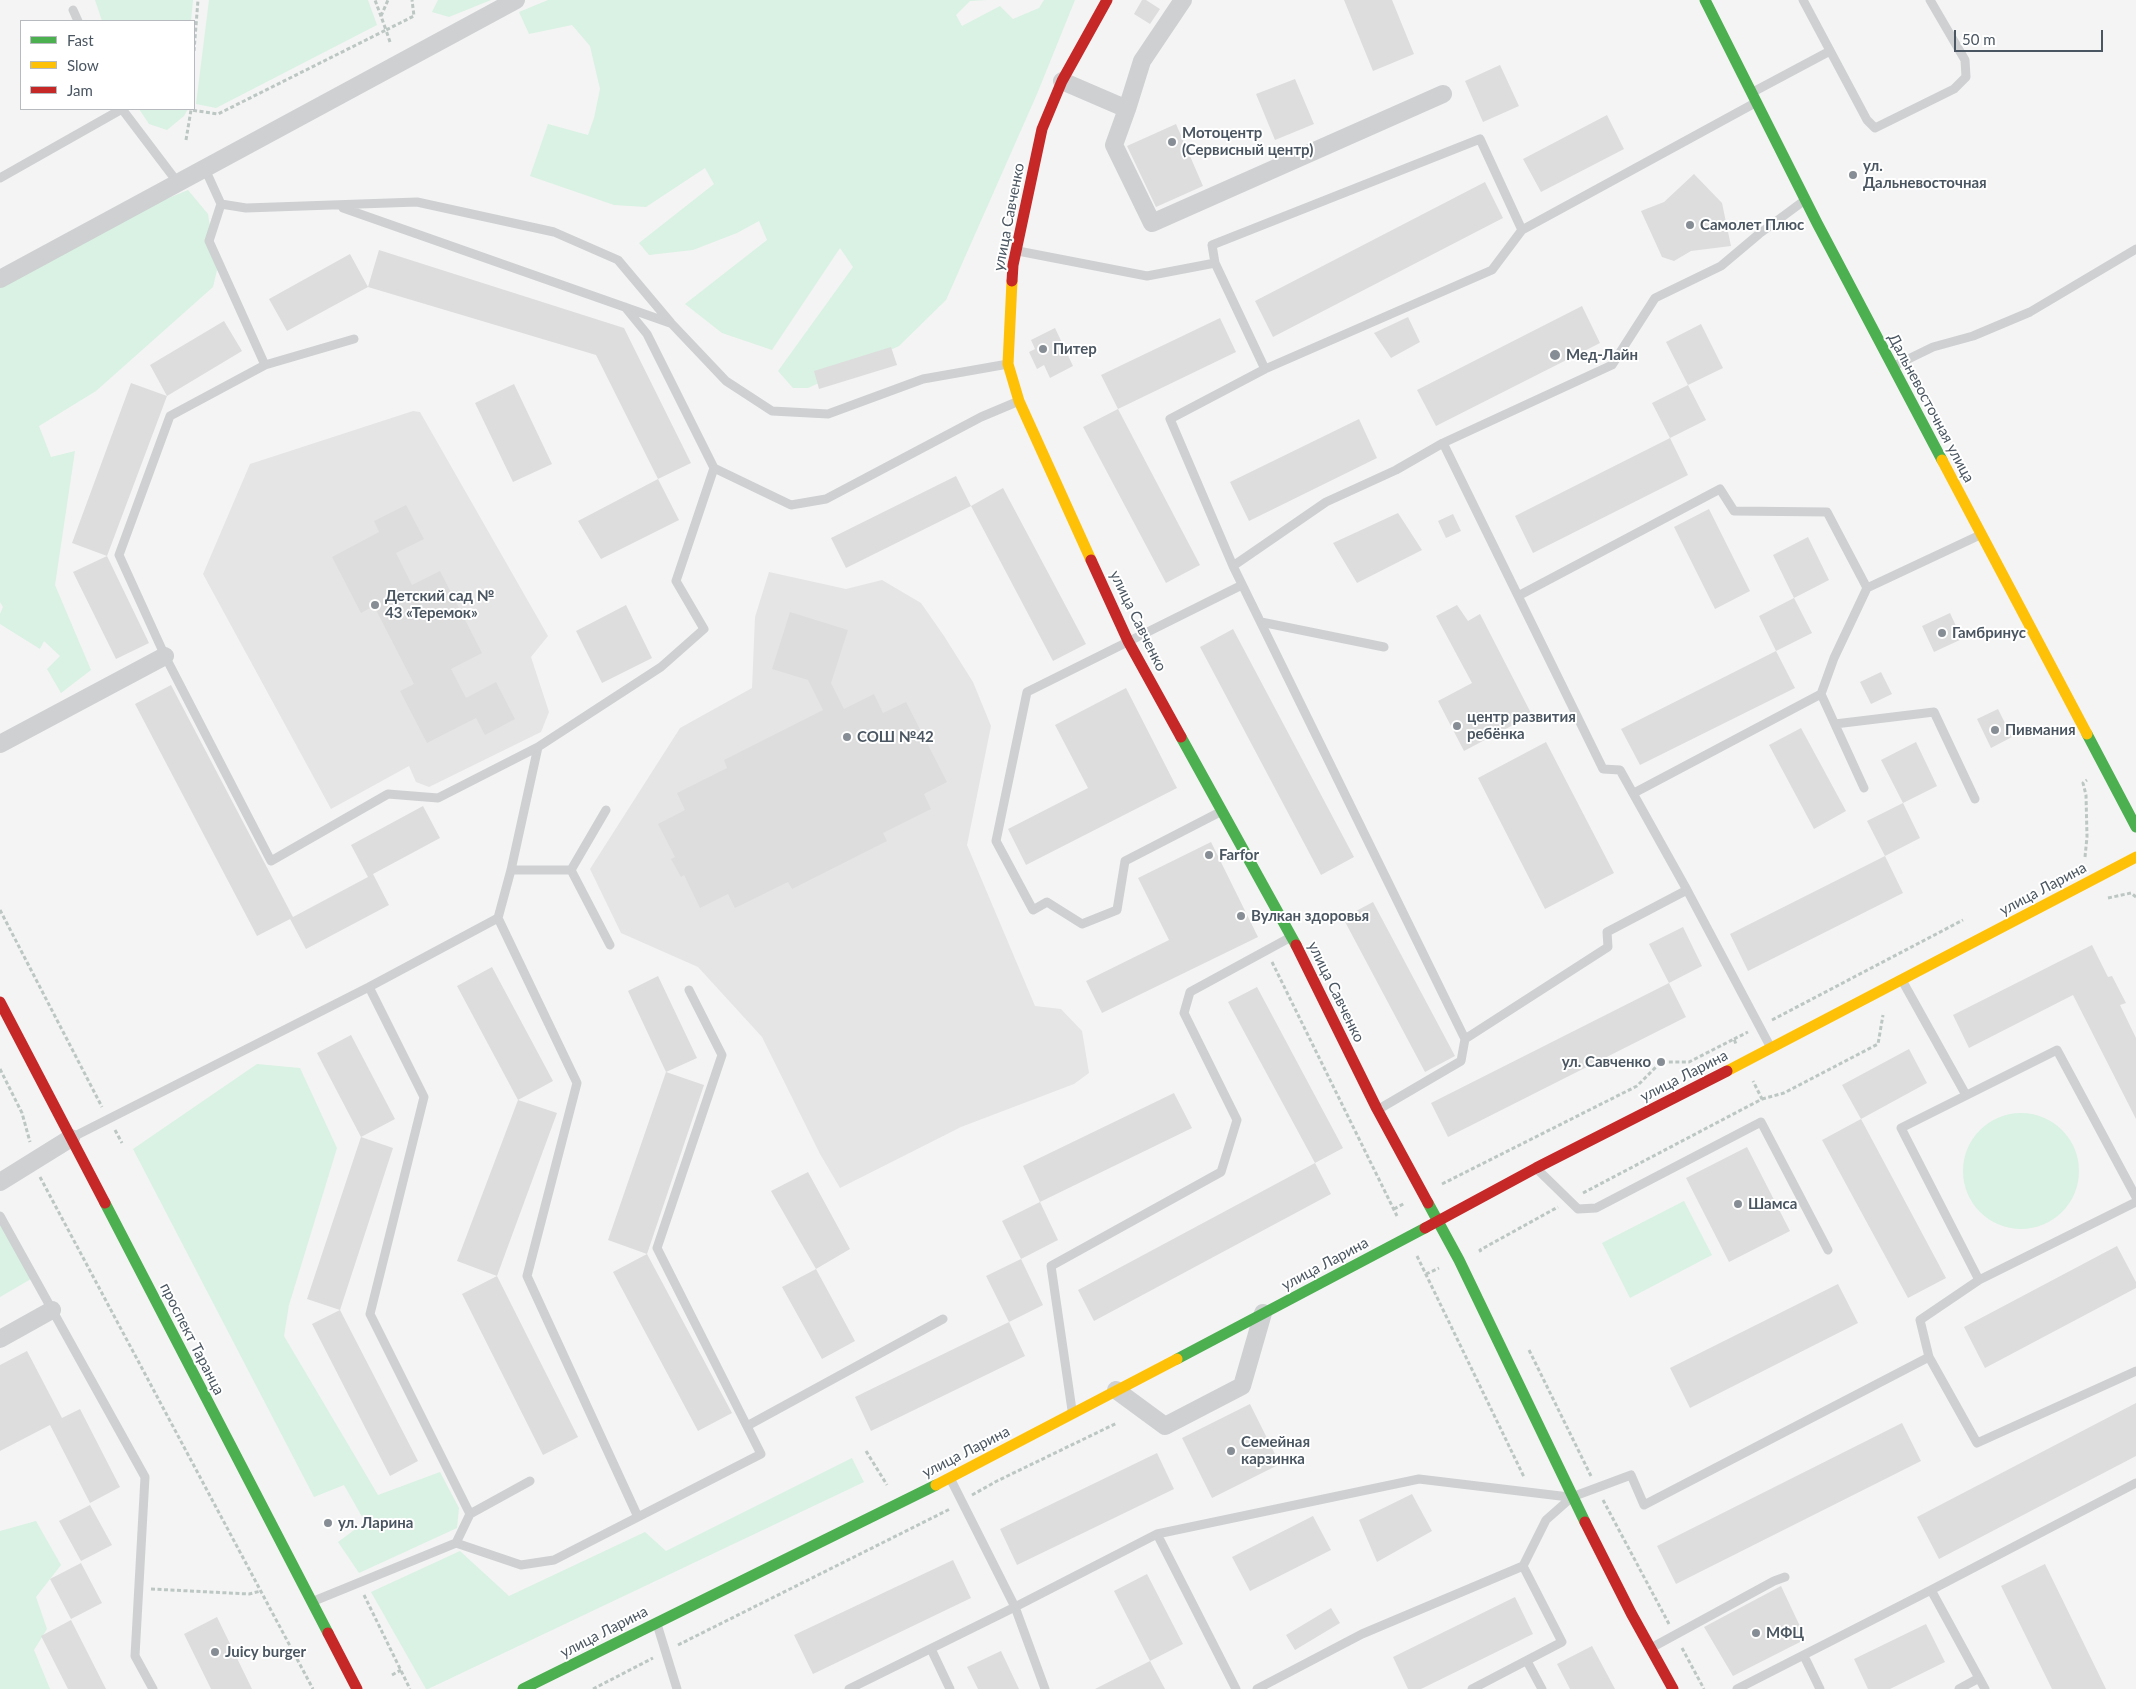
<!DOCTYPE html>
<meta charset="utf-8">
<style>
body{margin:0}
#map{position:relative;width:2136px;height:1689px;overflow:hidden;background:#f4f4f4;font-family:Lato,sans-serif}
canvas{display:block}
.legend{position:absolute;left:20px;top:20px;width:175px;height:90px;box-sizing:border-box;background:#fff;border:1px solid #b7bbc0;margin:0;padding:6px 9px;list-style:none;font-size:15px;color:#4a5661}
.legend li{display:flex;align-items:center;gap:10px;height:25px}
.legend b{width:25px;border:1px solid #b7bbc0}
.scale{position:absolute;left:1954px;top:30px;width:149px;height:22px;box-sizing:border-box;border:2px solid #4a5661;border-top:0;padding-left:6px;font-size:15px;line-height:18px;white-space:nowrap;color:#4a5661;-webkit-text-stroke:4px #fff;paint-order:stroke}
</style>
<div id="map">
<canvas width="2136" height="1689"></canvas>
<ul class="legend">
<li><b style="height:6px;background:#4caf50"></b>Fast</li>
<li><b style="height:6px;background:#ffc107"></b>Slow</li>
<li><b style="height:6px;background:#c62828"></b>Jam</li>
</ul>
<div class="scale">50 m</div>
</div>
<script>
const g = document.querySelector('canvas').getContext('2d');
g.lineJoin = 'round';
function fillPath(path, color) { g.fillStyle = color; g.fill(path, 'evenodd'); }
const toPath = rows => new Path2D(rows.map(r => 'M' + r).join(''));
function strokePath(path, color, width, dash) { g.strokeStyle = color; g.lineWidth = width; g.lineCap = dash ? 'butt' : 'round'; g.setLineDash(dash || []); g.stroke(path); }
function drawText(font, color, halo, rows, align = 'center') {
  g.font = font + ' Lato,sans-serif'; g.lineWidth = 4; g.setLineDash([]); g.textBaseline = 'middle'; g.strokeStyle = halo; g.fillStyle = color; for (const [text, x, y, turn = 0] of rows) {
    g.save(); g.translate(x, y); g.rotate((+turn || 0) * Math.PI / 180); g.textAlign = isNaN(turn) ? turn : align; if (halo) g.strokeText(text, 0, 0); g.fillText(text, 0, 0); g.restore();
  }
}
const education = toPath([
 [413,411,420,412,548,636,531,657,549,712,541,732,429,787,416,782,409,766,331,809,203,574,250,464],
 [769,572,846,589,882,580,921,603,944,636,973,682,991,726,967,845,1035,1006,1061,1009,1082,1031,1089,1073,1074,1084,961,1127,840,1188,820,1154,762,1037,698,967,621,933,590,869,680,728,752,688,755,617]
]);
const green = toPath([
 [95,0,193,0,191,21,102,21],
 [209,0,368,0,377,25,216,108,196,104],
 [438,0,491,0,449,17,432,12],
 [548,0,987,0,970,1,956,15,962,26,1000,6,1013,19,1039,8,1044,0,1075,0,1037,94,946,300,899,346,808,388,793,388,778,371,853,267,840,248,772,350,722,333,685,304,767,240,759,221,737,233,693,250,649,255,639,243,714,184,705,168,646,207,614,205,530,176,548,124,588,135,594,118,600,89,590,46,572,25,529,34,519,12],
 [139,109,188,109,184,116,167,130,149,124],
 [188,190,208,214,217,270,213,287,96,391,39,426,51,457,75,451,55,585,91,670,61,693,47,669,60,656,44,641,40,649,0,624,0,614,3,607,0,602,0,285,159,202],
 [257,1064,300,1068,337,1148,289,1305,284,1336,378,1495,440,1472,459,1508,457,1528,359,1573,338,1542,365,1522,344,1485,314,1497,133,1149],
 '1963 1171a58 58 0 1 1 116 0a58 58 0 1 1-116 0Z',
 [1684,1201,1712,1255,1630,1298,1602,1243],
 [0,1224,31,1279,0,1297],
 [852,1458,864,1482,428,1689,426,1689,371,1592,460,1551,509,1596,645,1532,666,1551],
 [36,1521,61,1565,36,1597,47,1629,34,1650,50,1689,0,1689,0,1531]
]);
const building = toPath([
 [1142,0,1146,0,1160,9,1150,24,1134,14],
 [1344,0,1392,0,1414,54,1373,71],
 [1500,65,1519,106,1483,122,1465,81],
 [1295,79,1314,124,1275,140,1256,94],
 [1607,115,1624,149,1541,192,1523,159],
 [1176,124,1203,186,1156,207,1127,146],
 [1694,174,1722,203,1731,246,1691,251,1674,261,1662,257,1641,211,1664,202],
 [1485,182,1503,218,1273,337,1255,301],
 [379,250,624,328,691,463,658,479,596,355,368,287],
 [350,254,368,287,287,331,269,299],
 [1582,306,1600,343,1436,426,1417,390],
 [1408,317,1420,342,1391,358,1374,333],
 [1220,318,1236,352,1118,409,1101,375],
 [224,321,242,351,167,396,150,365],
 [1701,324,1723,368,1688,385,1666,342],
 [1055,328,1073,366,1050,378,1044,365,1037,369,1029,352,1035,349,1031,340],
 [891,347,897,365,819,389,814,371],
 [131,383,167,396,107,556,72,543],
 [514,384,552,464,513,482,475,403],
 [1688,385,1706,420,1670,438,1652,403],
 [1118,409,1200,565,1166,583,1083,427],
 [1359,419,1377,458,1249,521,1230,482],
 [1670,438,1688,475,1533,553,1515,516],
 [956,476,971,506,846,568,831,538],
 [658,479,679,520,601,559,578,521],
 [1003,488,1086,644,1053,661,971,506],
 [406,505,424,539,396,553,412,585,440,571,482,653,451,669,466,698,496,682,515,719,485,735,476,718,427,743,400,691,414,684,374,606,361,613,332,557,379,532,374,521],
 [1709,509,1750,591,1715,609,1674,527],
 [1398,513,1422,550,1357,583,1333,543],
 [1453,514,1461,531,1446,538,1438,521],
 [1808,537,1829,580,1794,598,1773,555],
 [107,556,149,643,116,659,73,572],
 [1794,598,1812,633,1776,651,1759,616],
 [626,605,652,658,602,683,576,631],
 [1457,605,1468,621,1480,614,1532,715,1464,751,1438,701,1472,683,1436,616],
 [790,612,848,630,831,683,844,709,874,694,883,713,906,702,947,782,924,794,931,809,883,833,887,841,792,889,788,882,735,908,728,894,700,908,684,875,681,877,671,859,675,857,658,824,685,810,677,793,727,768,724,760,823,710,808,680,772,669],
 [1950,613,1962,639,1934,652,1922,626],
 [1233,629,1354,857,1321,875,1200,647],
 [1776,651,1795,688,1640,765,1621,729],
 [1881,672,1892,694,1871,704,1860,682],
 [171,685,293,917,368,877,351,845,423,806,440,838,373,874,389,905,306,949,290,919,292,918,257,936,135,704],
 [1126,688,1177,788,1026,865,1008,829,1088,788,1055,725],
 [1998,709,2012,737,1991,748,1977,719],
 [1801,728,1846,811,1814,829,1769,745],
 [1546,742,1614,873,1545,909,1478,778],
 [1916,742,1937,786,1903,803,1881,760],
 [1903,803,1920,838,1885,856,1867,821],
 [1211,842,1258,937,1102,1013,1086,981,1169,940,1138,878],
 [1885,856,1903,893,1748,971,1730,934],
 [1373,902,1455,1056,1425,1072,1343,918],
 [1683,927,1702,966,1669,983,1649,944],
 [2092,945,2108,977,2112,976,2126,1003,2120,1005,2136,1038,2136,1119,2073,995,1969,1048,1953,1015],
 [492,967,553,1081,518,1100,457,986],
 [658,976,697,1058,666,1072,628,991],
 [1669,983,1686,1017,1448,1137,1431,1103],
 [1257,987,1343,1148,1315,1163,1228,1002],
 [351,1035,395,1119,361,1137,317,1053],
 [1909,1049,1927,1083,1861,1119,1842,1085],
 [666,1072,704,1085,647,1254,608,1240],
 [1174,1093,1192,1128,1040,1202,1023,1166],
 [518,1100,557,1113,497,1276,457,1261],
 [1861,1119,1946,1278,1908,1298,1822,1140],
 [361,1137,393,1148,340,1310,307,1299],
 [1747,1147,1790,1231,1729,1262,1686,1178],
 [1315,1163,1331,1194,1094,1321,1078,1290],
 [808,1172,850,1249,816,1269,771,1191],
 [1040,1202,1058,1240,1021,1259,1002,1221],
 [2117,1246,2136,1282,2136,1288,1985,1368,1964,1327],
 [647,1254,732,1413,698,1431,613,1272],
 [1021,1259,1043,1305,1009,1322,986,1276],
 [816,1269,855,1341,822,1359,782,1287],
 [497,1276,578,1437,543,1455,462,1294],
 [1838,1284,1858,1323,1690,1408,1670,1368],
 [340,1310,418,1461,390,1476,312,1324],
 [1009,1322,1025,1356,871,1431,855,1397],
 [27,1351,62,1418,80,1409,120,1487,90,1503,50,1425,0,1451,0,1365],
 [2136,1403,2136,1456,1939,1559,1917,1517],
 [1250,1404,1280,1464,1212,1498,1182,1438],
 [1902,1423,1921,1461,1676,1584,1657,1546],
 [1157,1453,1174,1489,1017,1565,1000,1529],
 [1412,1494,1432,1531,1377,1562,1359,1520],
 [90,1505,112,1545,81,1561,59,1521],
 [1313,1516,1331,1550,1250,1591,1232,1557],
 [953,1560,971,1598,813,1674,794,1635],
 [81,1563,102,1603,71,1619,50,1579],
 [2045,1564,2106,1689,2052,1689,2001,1586],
 [1147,1574,1183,1644,1150,1661,1114,1591],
 [1781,1586,1806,1639,1733,1676,1704,1627],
 [1515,1597,1533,1634,1421,1689,1408,1689,1393,1657],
 [1331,1608,1340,1623,1295,1650,1286,1635],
 [217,1617,252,1689,211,1689,184,1634],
 [71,1620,106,1689,68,1689,41,1636],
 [1926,1624,1945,1662,1890,1689,1868,1689,1854,1659],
 [1592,1646,1615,1689,1570,1689,1557,1664],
 [1001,1651,1019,1689,978,1689,967,1667],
 [1150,1661,1165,1689,1095,1689]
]);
const path = toPath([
 [381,16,388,0],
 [390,42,386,30,414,16,412,0],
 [194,51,198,0],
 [186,140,191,110,218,114,386,30,375,0],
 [2085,857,2087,837,2086,795,2083,783,2087,780],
 [2108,898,2131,893,2136,897],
 [0,910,102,1107],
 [1272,962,1397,1216],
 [1772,1020,1963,920],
 [1734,1039,1748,1032],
 [0,1069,22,1113,30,1142],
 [1762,1099,1784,1093,1878,1044,1883,1015],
 [115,1130,122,1143],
 [40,1177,313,1689],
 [1442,1184,1637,1086,1661,1062,1689,1062,1734,1039,1736,1044],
 [1583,1193,1762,1099,1753,1081],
 [1394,1209,1405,1203],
 [1481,1252,1480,1250,1558,1207],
 [1417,1256,1524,1477],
 [1426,1274,1439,1268],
 [1529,1350,1591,1476],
 [866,1451,887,1485],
 [972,1495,997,1481,1117,1423],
 [1603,1500,1669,1624],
 [151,1589,249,1594,261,1591],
 [364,1595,410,1689],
 [678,1645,950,1509],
 [1682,1648,1704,1689],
 [392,1675,401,1670],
 [593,1689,653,1658]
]);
const lane = toPath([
 [1803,0,1867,120,1875,128,1954,89,1966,77,1965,60,1930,0],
 [73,10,78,21],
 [1753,92,1830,51],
 [122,109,178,183],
 [205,169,221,204,246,208,417,202,554,232,618,260,671,323,726,381,772,411,828,414,923,379,1008,364],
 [0,178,122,109],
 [221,204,209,241,265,365,170,416,119,555,165,656,271,861,388,794,438,798,538,747,661,667,704,629,676,581,714,468,791,505,826,499,981,417,1019,401],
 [343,208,670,323],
 [1018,251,1147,276,1215,263],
 [625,307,647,334,714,468],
 [265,365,354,339],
 [1894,366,1933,347,1973,336,2030,312,2136,249],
 [1265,369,1215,263,1212,245,1480,139,1522,230,1755,103],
 [1443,443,1603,769,1620,770,1687,890],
 [1233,566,1326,502,1396,470,1443,443,1612,365,1655,298,1721,266,1759,234,1805,200],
 [1518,596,1720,489,1734,511,1827,512,1867,588,1980,535],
 [1261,622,1384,647],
 [1821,694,1864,788],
 [1835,724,1934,712,1975,799],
 [1634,793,1821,694,1834,658,1867,588],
 [1220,812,1125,861,1117,910,1082,924,1047,902,1033,910,996,841,1027,692,1242,585],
 [511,870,571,870,610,945],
 [571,870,606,810],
 [498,918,577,1083,527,1276,638,1517],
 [1903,982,1966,1095],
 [369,987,424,1097,370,1314,470,1514,530,1481],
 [1465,1039,1608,947,1607,932,1687,890,1771,1048],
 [1379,1109,1461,1061,1465,1039,1233,566,1170,419,1265,369,1492,270,1522,230],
 [73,1137,369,987,498,918,511,870,538,747],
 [1538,1170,1578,1209,1596,1208,1761,1122,1828,1250],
 [2136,1197,2057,1050,1901,1128,1979,1280,1920,1320,1929,1357,1977,1443,2136,1371],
 [0,1216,145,1477,135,1656,153,1689],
 [1979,1280,2136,1202],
 [1072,1410,1051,1266,1221,1172,1237,1120,1184,1013,1190,992,1291,937],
 [747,1426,943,1319],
 [1157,1534,1236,1689],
 [456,1543,470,1514],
 [1931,1590,2136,1483],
 [314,1601,456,1543,521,1565,554,1560,761,1454,657,1248,722,1055,689,990],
 [657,1624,677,1689],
 [1651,1648,1774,1581,1785,1577],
 [931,1649,950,1689],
 [1804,1656,1820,1689],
 [1527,1661,1542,1689],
 [849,1689,1015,1607,950,1478],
 [1045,1689,1015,1607,1157,1534,1419,1479,1569,1497],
 [1257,1689,1362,1634,1523,1566,1546,1520,1572,1497,1631,1475,1644,1505,1929,1357],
 [1472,1689,1562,1642,1523,1566],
 [1737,1689,1931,1590,1985,1689],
 [1959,1689,1979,1678]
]);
const street = toPath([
 [1062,81,1127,109,1142,61,1183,0],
 [1127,109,1114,145,1152,223,1443,94],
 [0,279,516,0],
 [0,744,165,656],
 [0,1182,71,1138],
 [0,1339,52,1310],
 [1116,1390,1165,1426,1242,1386,1263,1313]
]);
const fast = toPath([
 [1705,0,1817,223,1942,460],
 [2087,734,2136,827],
 [1181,737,1296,945],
 [105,1203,328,1633],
 [1428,1203,1459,1260,1585,1522],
 [1177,1359,1425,1228],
 [523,1689,936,1485]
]);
const slow = toPath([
 [1012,281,1008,364,1019,401,1091,560],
 [1942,460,2087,734],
 [1727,1071,2136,857],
 [936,1485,1177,1359]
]);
const jam = toPath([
 [1012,281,1013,265,1042,129,1062,81,1107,0],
 [1091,560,1128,641,1181,737],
 [1296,945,1377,1109,1428,1203],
 [0,1002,105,1203],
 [1425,1228,1536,1168,1727,1071],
 [1585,1522,1631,1613,1673,1689],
 [328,1633,357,1689]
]);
const markers = [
 [1172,142,5,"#868d94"],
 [1853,175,5,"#868d94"],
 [1690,225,5,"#868d94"],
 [1043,349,5,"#868d94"],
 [1555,355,6,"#868d94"],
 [375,605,5,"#868d94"],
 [1942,633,5,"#868d94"],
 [1457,726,5,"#868d94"],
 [1995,730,5,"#868d94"],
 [847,737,5,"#868d94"],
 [1209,855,5,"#868d94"],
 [1241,916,5,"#868d94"],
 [1661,1062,5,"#868d94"],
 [1738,1204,5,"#868d94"],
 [1231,1451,5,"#868d94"],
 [328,1523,5,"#868d94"],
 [1756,1633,5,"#868d94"],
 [215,1652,5,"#868d94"]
];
const poiNames = [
 ["Мотоцентр",1182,133],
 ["(Сервисный центр)",1182,150],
 ["ул.",1863,166],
 ["Дальневосточная",1863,183],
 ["Самолет Плюс",1700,225],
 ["Питер",1053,349],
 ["Мед-Лайн",1566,355],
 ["Детский сад №",385,596],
 ["43 «Теремок»",385,613],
 ["Гамбринус",1952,633],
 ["центр развития",1467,717],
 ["ребёнка",1467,734],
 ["Пивмания",2005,730],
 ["СОШ №42",857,737],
 ["Farfor",1219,855],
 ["Вулкан здоровья",1251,916],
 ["ул. Савченко",1651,1062,"right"],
 ["Шамса",1748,1204],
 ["Семейная",1241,1442],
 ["карзинка",1241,1459],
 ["ул. Ларина",338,1523],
 ["МФЦ",1766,1633],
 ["Juicy burger",225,1652]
];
const streetNames = [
 ["улица Савченко",1009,217,-79],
 ["Дальневосточная улица",1931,408,62],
 ["улица Савченко",1138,621,64],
 ["улица Ларина",2043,889,-28],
 ["улица Савченко",1336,992,64],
 ["улица Ларина",1684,1076,-27],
 ["улица Ларина",1325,1264,-28],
 ["проспект Таранца",192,1339,63],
 ["улица Ларина",966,1452,-27],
 ["улица Ларина",604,1632,-27]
];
fillPath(education, '#e6e5e6');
fillPath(green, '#d9f2e3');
fillPath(building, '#ddddde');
strokePath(path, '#bcc7c4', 3, [4, 2.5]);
strokePath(lane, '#ced0d2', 9);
strokePath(street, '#ced0d2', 18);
strokePath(fast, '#4caf50', 11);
strokePath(slow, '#ffc107', 11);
strokePath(jam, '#c62828', 11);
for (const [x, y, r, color] of markers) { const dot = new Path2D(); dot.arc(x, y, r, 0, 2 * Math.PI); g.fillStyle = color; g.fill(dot); strokePath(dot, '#fff', 2); }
drawText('bold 15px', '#4a5661', '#fff', poiNames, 'left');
drawText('15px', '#4a5661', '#fff', streetNames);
</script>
